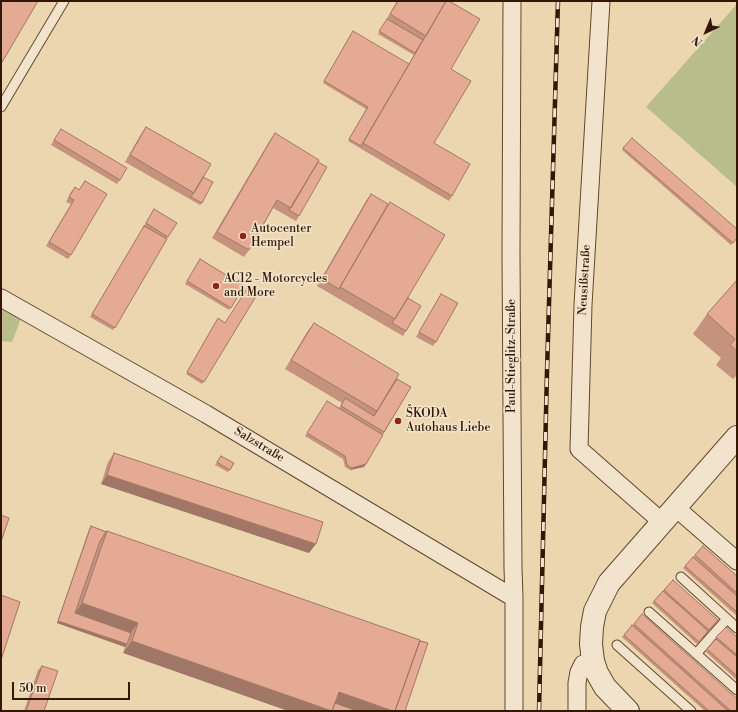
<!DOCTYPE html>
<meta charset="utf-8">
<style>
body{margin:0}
#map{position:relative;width:738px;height:712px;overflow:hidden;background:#ebd6b0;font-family:"Libre Bodoni",serif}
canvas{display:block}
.frame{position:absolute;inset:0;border:2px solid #341702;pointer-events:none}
.north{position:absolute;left:686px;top:12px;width:40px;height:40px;-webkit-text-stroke:3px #f2e4cc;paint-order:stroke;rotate:224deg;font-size:11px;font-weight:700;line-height:16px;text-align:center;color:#341702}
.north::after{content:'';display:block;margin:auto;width:14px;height:18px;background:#341702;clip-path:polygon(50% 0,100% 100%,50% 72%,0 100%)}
.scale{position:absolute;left:12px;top:682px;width:118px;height:18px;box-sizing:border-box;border:2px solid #341702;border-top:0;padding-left:5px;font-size:12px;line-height:14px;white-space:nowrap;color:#341702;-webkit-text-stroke:3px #f2e4cc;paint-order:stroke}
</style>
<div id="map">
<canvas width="738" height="712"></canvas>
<div class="frame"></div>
<div class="north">N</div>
<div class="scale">50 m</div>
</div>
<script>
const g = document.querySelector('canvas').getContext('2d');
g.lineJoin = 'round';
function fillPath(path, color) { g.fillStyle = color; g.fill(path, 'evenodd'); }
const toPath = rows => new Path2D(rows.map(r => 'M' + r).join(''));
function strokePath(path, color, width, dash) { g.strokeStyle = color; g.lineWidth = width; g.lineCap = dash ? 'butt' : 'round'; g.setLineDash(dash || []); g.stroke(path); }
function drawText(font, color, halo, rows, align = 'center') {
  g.font = font + ' "Libre Bodoni",serif'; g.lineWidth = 3; g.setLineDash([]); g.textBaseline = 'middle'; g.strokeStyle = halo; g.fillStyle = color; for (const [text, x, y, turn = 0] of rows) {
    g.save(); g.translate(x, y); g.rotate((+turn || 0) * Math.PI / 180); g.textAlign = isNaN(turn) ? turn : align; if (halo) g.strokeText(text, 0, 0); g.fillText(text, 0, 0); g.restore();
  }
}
const green = toPath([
 [737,4,737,187,646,107],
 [1,304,22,316,12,342,1,341]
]);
const service = toPath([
 [1,107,64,1],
 [681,577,737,628],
 [649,612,737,690],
 [617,645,691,711],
 [696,654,727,619]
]);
const minor = toPath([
 [512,1,511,253,513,568,514,598,514,711],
 [601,1,583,305,579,449,662,522],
 [1,298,206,414,514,598],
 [675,507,737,561],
 [577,711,577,683,579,672,583,664,593,661]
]);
const tertiary = toPath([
 [628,711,605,687,597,673,593,661,591,644,592,627,595,611,609,583,737,437]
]);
const rail = toPath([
 [539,711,547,371,558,1]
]);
const wall = toPath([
 [397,1,449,1,451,69,434,143,452,196,449,201,348,141,366,109,323,83,351,34,385,105,415,53,414,55,378,34],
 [146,127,203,177,202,203,200,205,125,162,141,134],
 [61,129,120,180,117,184,51,145],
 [275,133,318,162,299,216,296,221,273,208,249,250,244,257,212,238,270,140],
 [623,148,737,238,731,245,622,150],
 [85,181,71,255,68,259,46,246,71,204,66,202,71,192,75,187,79,190],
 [371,194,406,331,403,336,317,286,366,201],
 [154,209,168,237,113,330,90,317],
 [200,259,244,286,229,310,185,284],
 [737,280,737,375,733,379,716,365,721,358,693,334,707,314],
 [258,293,202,384,186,374,217,320,225,323],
 [441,294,436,342,433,346,416,337],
 [314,323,397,379,411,387,364,467,350,470,345,467,343,459,305,436,327,401,339,408,342,403,285,369,307,332],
 [114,453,309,553,101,484,108,462],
 [221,456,234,463,228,472,215,465],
 [91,526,428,643,123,653,125,647,57,623,89,529],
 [695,555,737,576,737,616,683,568],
 [664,590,717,622,697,644,652,603],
 [634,624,737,711,705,711,622,637],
 [716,637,737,637,737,680,705,651],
 [42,666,44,711,24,711,38,670]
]);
const shadedWall = toPath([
 [366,464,364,467,350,470,352,468],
 [107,475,316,544,309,553,101,484],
 [82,603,138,623,129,635,73,616],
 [58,621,127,644,125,647,57,623],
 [132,641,332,711,288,711,123,653],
 [339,692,393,711,349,711,331,705]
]);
const building = toPath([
 [1,1,38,1,1,64,1,1],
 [398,1,446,1,426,36,390,14,398,1],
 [446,1,449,1,480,19,451,69,471,81,434,143,470,164,452,196,363,143,446,1],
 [387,19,423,40,415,53,379,31,387,19],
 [353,31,409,64,361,146,349,139,368,107,324,81,353,31],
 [146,127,211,164,194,193,130,155,146,127],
 [61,129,127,168,120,180,54,140,61,129],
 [275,133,319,160,291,208,277,200,249,250,217,232,275,133],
 [632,138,737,229,737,238,733,243,623,148,632,138],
 [318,162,327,167,299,216,289,210,318,162],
 [203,177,213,182,202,203,191,197,203,177],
 [85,181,107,194,71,255,49,242,74,200,69,197,75,187,79,190,85,181],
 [371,194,388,204,339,289,322,279,371,194],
 [390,202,445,235,395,319,340,287,390,202],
 [154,209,177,223,168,237,146,223,154,209],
 [144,226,167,239,115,328,92,314,144,226],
 [200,259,244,286,231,308,187,281,200,259],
 [737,280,737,351,730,345,735,339,707,314,737,280],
 [248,287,258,293,204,382,187,372,218,318,225,323,248,287],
 [441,294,458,303,436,342,419,332,441,294],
 [408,298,421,306,406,331,392,323,408,298],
 [314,323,399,374,377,411,291,360,314,323],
 [397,379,411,387,384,432,341,406,345,398,374,416,397,379],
 [327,401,383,435,366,464,352,468,347,465,345,456,307,433,327,401],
 [114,453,323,522,316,544,107,475,114,453],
 [221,456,234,463,230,470,217,462,221,456],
 [1,515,9,518,1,542,1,515],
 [91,526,106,532,100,541,75,613,131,633,127,644,58,621,91,526],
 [107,531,420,640,395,711,393,711,339,692,332,711,132,641,138,623,82,603,107,531],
 [703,546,737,576,737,593,695,555,703,546],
 [693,557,737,596,737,612,685,566,693,557],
 [673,580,718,620,709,630,664,590,673,580],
 [663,591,708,631,699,642,654,601,663,591],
 [1,595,20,602,1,660,1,595],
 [642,614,737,699,737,711,731,711,634,624,642,614],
 [632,625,728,711,709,711,624,635,632,625],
 [726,627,737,637,737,655,716,637,726,627],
 [716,639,737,657,737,676,707,649,716,639],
 [420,641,428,643,405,711,395,711,420,641],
 [42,666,58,671,44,711,26,711,42,666],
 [335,703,357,711,332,711,335,703]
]);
const markers = [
 [243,236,4,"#8f2418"],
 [216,286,4,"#8f2418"],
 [398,421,4,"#8f2418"]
];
const poiNames = [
 ["Autocenter",251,229],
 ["Hempel",251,243],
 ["AC12 - Motorcycles",224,279],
 ["and More",224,293],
 ["ŠKODA",406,414],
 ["Autohaus Liebe",406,428]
];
const streetNames = [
 ["Neusißstraße",585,280,-87],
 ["Paul-Stieglitz-Straße",512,356,-90],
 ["Salzstraße",259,445,31]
];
fillPath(green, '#b8bd8b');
strokePath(service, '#62472e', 11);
strokePath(minor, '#62472e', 19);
strokePath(tertiary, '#62472e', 24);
strokePath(service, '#f2e4cc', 9);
strokePath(minor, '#f2e4cc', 17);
strokePath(tertiary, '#f2e4cc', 22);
strokePath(rail, '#341702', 4.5);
strokePath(rail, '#f2e4cc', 3, [9]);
fillPath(wall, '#c5927e');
fillPath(shadedWall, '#a07767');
fillPath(building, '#e5aa93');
strokePath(building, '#a07767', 1);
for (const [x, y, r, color] of markers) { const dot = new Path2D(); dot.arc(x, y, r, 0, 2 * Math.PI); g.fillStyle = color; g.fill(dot); strokePath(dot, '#f2e4cc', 1.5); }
drawText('12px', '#341702', '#f2e4cc', poiNames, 'left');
drawText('12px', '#341702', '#f2e4cc', streetNames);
</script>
